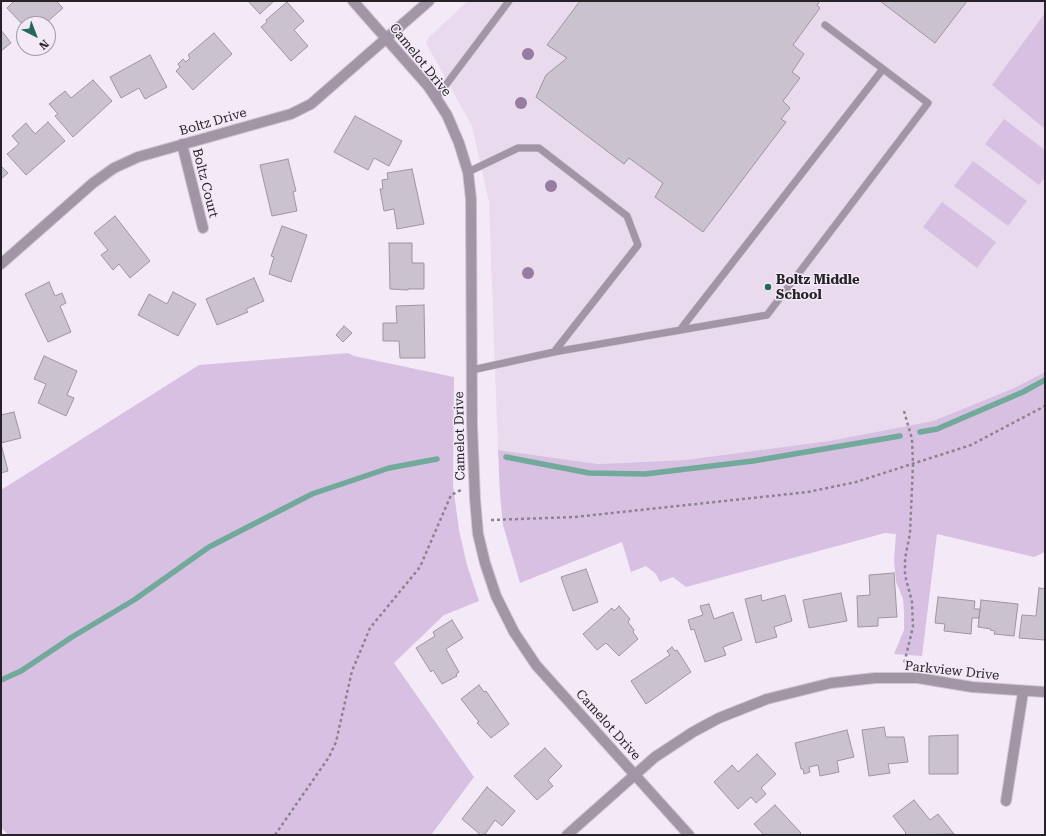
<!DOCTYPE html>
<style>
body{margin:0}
#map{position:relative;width:1046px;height:836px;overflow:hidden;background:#f3e9f7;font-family:"Roboto Serif",serif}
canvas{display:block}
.frame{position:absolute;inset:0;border:2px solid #262328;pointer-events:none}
.north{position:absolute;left:16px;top:16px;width:40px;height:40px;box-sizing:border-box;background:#f3e9f7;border:1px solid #a19aa4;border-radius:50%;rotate:138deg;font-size:11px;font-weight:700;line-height:16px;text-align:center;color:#262328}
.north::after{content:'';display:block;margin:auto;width:14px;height:18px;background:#256859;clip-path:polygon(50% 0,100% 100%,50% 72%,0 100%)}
</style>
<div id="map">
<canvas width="1046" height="836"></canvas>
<div class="frame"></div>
<div class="north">N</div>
</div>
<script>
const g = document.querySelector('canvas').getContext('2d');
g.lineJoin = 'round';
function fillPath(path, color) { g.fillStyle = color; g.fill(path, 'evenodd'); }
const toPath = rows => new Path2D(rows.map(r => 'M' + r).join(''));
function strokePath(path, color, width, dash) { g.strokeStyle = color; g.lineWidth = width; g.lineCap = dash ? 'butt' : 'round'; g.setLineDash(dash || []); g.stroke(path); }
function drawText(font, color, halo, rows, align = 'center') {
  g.font = font + ' "Roboto Serif",serif'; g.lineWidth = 3; g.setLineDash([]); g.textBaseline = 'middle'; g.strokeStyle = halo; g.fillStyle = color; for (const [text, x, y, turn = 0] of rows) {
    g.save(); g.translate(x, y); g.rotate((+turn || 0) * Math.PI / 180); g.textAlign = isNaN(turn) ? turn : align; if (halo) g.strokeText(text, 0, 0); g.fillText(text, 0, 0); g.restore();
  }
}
const built = toPath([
 [468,1,1045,1,1045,372,1014,388,933,421,829,441,685,460,598,464,498,450,489,202,472,126,426,43,428,38]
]);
const green = toPath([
 [1045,13,1045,129,992,85],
 [1004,119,1045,150,1045,177,1039,185,985,144],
 [973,161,1027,201,1008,226,954,186],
 [942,202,996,242,977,268,923,227],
 [348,353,354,356,454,377,453,485,459,530,467,565,479,601,444,615,394,663,474,777,431,835,8,835,1,827,1,490,199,365],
 [1045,372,1045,552,1034,557,937,534,922,656,894,654,904,630,904,612,903,599,896,582,894,560,896,534,885,533,686,587,673,577,660,582,656,574,646,566,631,572,622,542,520,583,503,525,500,495,498,450,598,464,685,460,829,441,933,421,1014,388]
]);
const stream = toPath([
 [920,432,937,429,1023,392,1045,380],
 [506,457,589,473,645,474,753,461,900,436],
 [1,680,21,671,72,637,134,600,209,547,312,494,389,468,437,459]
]);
const building = toPath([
 [14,1,56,1,63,8,47,22,46,20,42,24,24,24,24,26,7,8,14,1],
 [248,1,274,1,260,14,248,1],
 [580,1,820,1,817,5,820,8,793,45,804,54,792,72,800,78,783,101,790,108,781,119,786,122,703,232,655,197,663,183,629,158,624,164,536,97,546,75,567,58,547,45,580,1],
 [880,1,967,1,935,43,880,1],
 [287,2,304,21,294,30,308,46,291,61,261,27,267,22,266,20,287,2],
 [1,30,11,43,1,51,1,30],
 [214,33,232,54,193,90,176,71,180,67,178,64,183,59,186,62,190,58,188,55,214,33],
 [150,55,167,87,145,99,139,88,121,98,110,77,150,55],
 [93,80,112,101,73,137,55,116,58,114,49,104,65,91,71,98,93,80],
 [355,116,402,141,389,166,374,158,368,170,334,152,355,116],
 [48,122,65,141,26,175,7,154,19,144,12,136,26,123,35,134,48,122],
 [288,159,296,191,293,192,297,211,272,216,260,165,288,159],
 [1,166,8,173,1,179,1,166],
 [412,169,424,224,397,229,394,209,384,211,380,189,383,189,382,180,388,179,387,173,412,169],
 [115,216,150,261,130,278,119,264,113,270,101,255,108,250,94,233,115,216],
 [282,226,307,235,291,282,269,274,274,257,271,256,282,226],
 [389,243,412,243,412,263,424,263,424,289,408,289,408,290,390,289,389,243],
 [254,278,264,301,246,309,248,312,217,325,206,299,254,278],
 [49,282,55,296,62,293,66,303,60,306,71,332,48,342,25,294,49,282],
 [173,292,196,304,178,336,138,315,149,294,167,304,173,292],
 [424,305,425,358,400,358,399,341,383,341,383,323,397,323,396,306,424,305],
 [344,326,352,333,343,342,336,335,344,326],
 [44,356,77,371,67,395,74,398,66,416,38,403,46,384,34,379,44,356],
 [14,412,21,438,1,443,1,415,14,412],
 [1,444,8,471,1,473,1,444],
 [586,569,598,602,573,611,561,577,586,569],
 [894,573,897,617,878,618,878,626,858,627,857,596,870,595,869,575,894,573],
 [1039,588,1045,589,1045,640,1019,638,1022,615,1036,616,1039,588],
 [841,593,847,621,809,628,803,600,841,593],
 [761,595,762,601,785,595,792,621,774,627,777,637,756,643,745,599,761,595],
 [938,597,975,601,974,609,980,609,979,618,972,618,971,634,944,631,945,624,935,623,938,597],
 [981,600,1018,604,1014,636,994,634,995,631,990,630,991,629,978,627,981,600],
 [709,604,714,619,733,612,742,640,723,647,726,655,705,662,694,629,691,630,688,620,703,615,700,606,709,604],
 [619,606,630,619,628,622,634,630,633,632,638,639,619,656,606,643,597,650,583,634,612,608,614,611,619,606],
 [452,620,463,638,446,649,459,672,456,674,457,676,442,684,433,670,431,672,416,648,435,636,433,632,452,620],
 [672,647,675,651,677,650,691,672,646,704,631,681,670,655,667,651,672,647],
 [479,685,484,692,486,691,509,724,491,738,477,723,479,722,461,699,479,685],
 [884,727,886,737,904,737,908,762,888,764,890,773,869,776,862,730,884,727],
 [847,730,854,757,837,761,839,772,820,776,818,765,809,767,810,772,804,774,803,769,801,769,795,743,847,730],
 [958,735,958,774,929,774,929,736,958,735],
 [545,748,562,766,548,780,553,786,537,800,514,776,545,748],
 [757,754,776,774,761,788,766,794,756,803,751,797,738,809,714,782,732,765,738,772,757,754],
 [487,787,515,811,502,826,495,820,485,834,481,835,462,819,487,787],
 [914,800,930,820,938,814,954,834,904,835,906,833,893,816,914,800],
 [775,805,801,833,799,835,764,835,754,824,775,805]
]);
const path = toPath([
 [904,411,912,439,913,465,910,533,905,559,905,575,912,602,913,627,904,664],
 [491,520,575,517,808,492,856,482,971,445,1045,406],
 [275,835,329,757,336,742,352,671,370,628,420,567,451,495,461,490]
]);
const service = toPath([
 [436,98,509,1],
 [468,172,518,148,539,148,627,216,638,245,554,352],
 [680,330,883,69],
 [472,370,554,352,767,315,928,103,825,25]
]);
const minor = toPath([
 [353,1,428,86,436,98,447,115,459,143,468,172,471,199,472,425,475,499,478,534,485,563,496,596,514,632,536,665,689,835],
 [182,144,203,228],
 [1,264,93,183,114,168,138,157,291,114,311,104,429,1],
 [1006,801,1023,692],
 [567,835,655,757,693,732,719,718,767,699,831,683,875,678,918,678,972,687,1045,692]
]);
const trees = [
 [528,54],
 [521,103],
 [551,186],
 [528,273]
];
const markers = [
 [768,287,4,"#256859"]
];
const streetNames = [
 ["Camelot Drive",420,60,51],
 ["Boltz Drive",213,122,-16],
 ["Boltz Court",205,183,76],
 ["Camelot Drive",460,436,-91],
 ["Parkview Drive",952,671,6],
 ["Camelot Drive",608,725,48]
];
const poiNames = [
 ["Boltz Middle",776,280],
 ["School",776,295]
];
fillPath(built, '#e9daee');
fillPath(green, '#d8c0e2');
strokePath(stream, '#71a99a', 5.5);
fillPath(building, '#cbc2cf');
strokePath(building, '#9e95a1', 1);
strokePath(service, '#cec5d2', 8);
strokePath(minor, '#cec5d2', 12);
strokePath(path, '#8b848e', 2.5, [3, 3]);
strokePath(service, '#a195a6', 7);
strokePath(minor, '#a195a6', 10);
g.fillStyle = '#967d9f';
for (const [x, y] of trees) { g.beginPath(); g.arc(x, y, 6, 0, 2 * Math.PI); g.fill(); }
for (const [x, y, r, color] of markers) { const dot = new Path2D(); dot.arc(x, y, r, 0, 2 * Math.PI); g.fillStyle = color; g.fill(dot); strokePath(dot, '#f3e9f7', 1.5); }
drawText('13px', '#262328', '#f3e9f7', streetNames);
drawText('bold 13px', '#262328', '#f3e9f7', poiNames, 'left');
</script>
